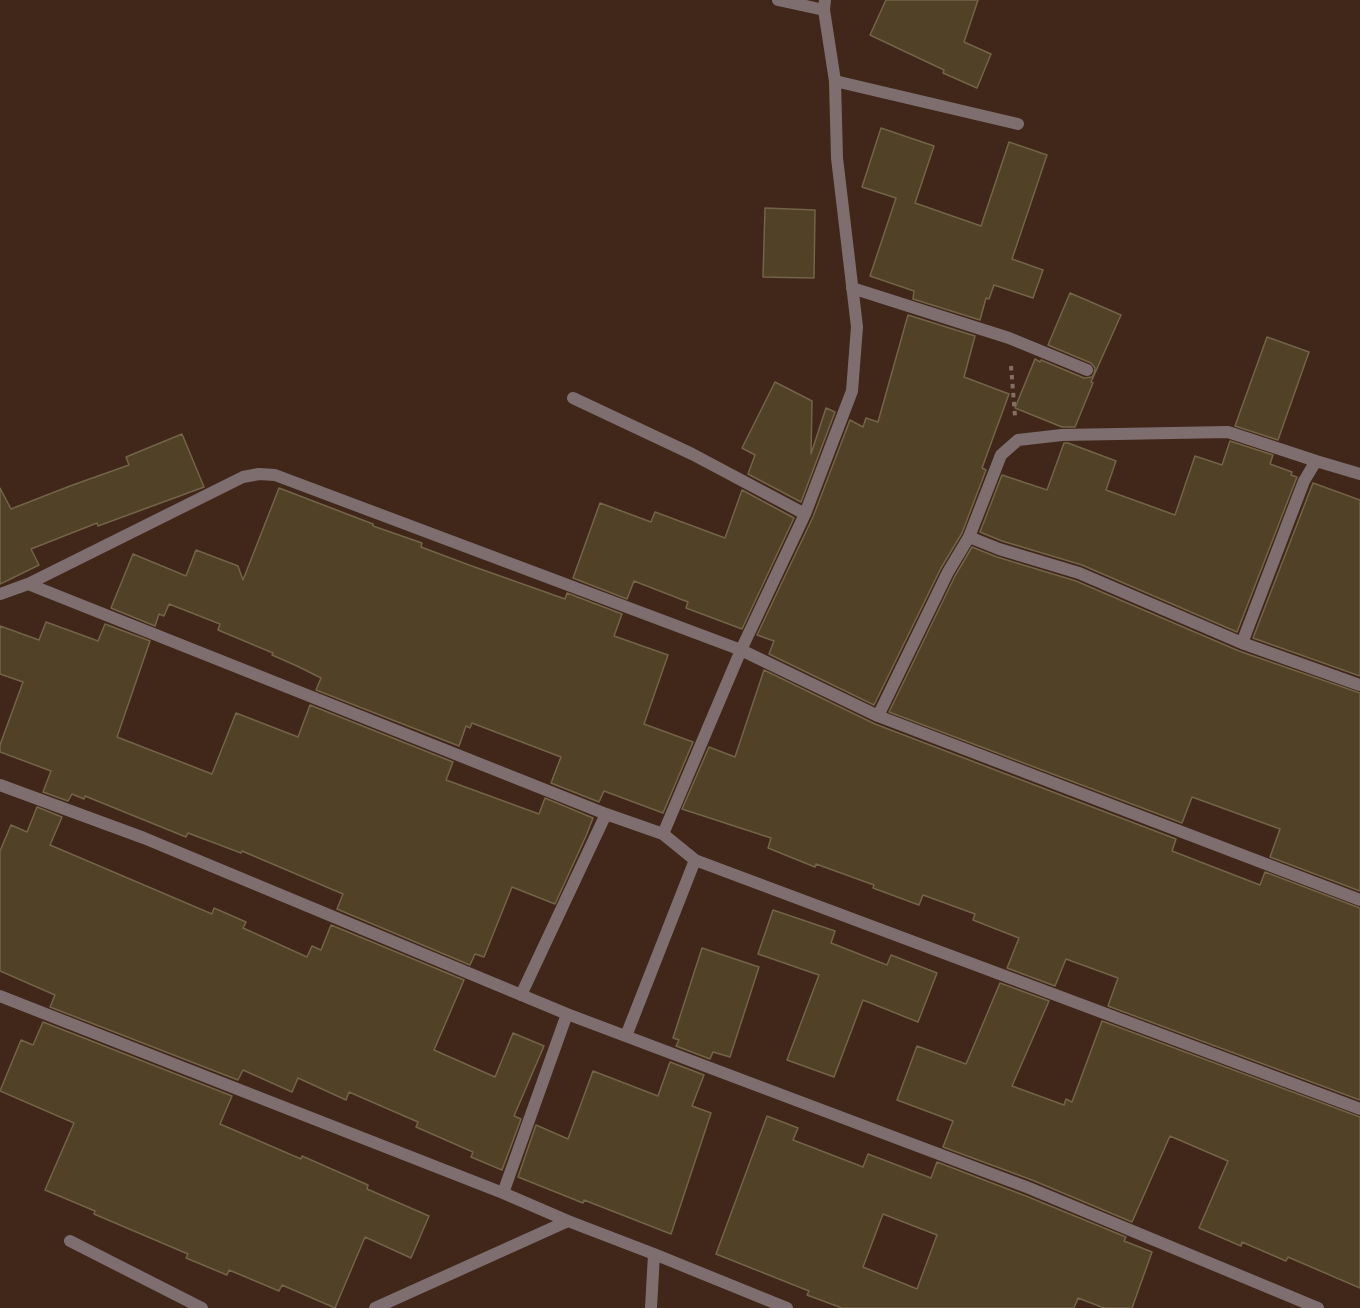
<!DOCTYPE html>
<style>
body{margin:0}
canvas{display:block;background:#402719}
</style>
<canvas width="1360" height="1308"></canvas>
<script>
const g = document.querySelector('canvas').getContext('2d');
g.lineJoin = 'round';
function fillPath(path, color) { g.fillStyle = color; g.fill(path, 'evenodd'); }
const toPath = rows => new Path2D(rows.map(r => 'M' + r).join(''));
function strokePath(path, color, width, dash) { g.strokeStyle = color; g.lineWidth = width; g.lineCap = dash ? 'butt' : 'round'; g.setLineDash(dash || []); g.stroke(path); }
const building = toPath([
 [886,0,978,0,964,42,991,54,977,88,943,73,944,70,870,35,886,0],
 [881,128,934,146,915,203,981,226,1009,142,1047,155,1012,259,1043,270,1033,298,994,285,989,299,986,298,980,320,913,299,914,291,870,276,896,198,862,187,881,128],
 [765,208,815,210,814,278,763,277,765,208],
 [1070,293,1121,315,1091,382,1093,383,1075,427,1062,427,1015,408,1035,359,1040,362,1041,360,1084,378,1092,377,1094,374,1095,368,1091,363,1048,345,1070,293],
 [908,315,975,336,964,377,1009,394,982,468,986,470,962,533,941,568,874,705,769,654,774,641,757,635,813,517,850,420,863,427,866,418,878,422,908,315],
 [1267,337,1309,352,1278,440,1235,426,1267,337],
 [775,382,812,401,811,454,826,408,835,412,801,502,748,474,755,455,742,448,775,382],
 [182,434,204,487,98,526,97,523,31,549,39,565,0,584,0,488,11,509,70,486,129,465,126,457,182,434],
 [1230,441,1273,455,1270,464,1292,472,1291,475,1297,477,1237,632,1082,565,1002,541,980,532,1002,475,1047,490,1064,443,1068,443,1116,461,1106,490,1175,515,1195,456,1222,465,1230,441],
 [1313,483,1360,500,1360,676,1253,638,1313,483],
 [279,488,373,524,373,526,422,543,421,547,469,565,565,599,567,593,622,614,614,636,668,655,644,724,693,742,663,813,604,791,599,802,551,783,561,757,472,723,470,728,466,726,459,746,316,690,321,678,297,666,272,655,273,653,218,630,220,624,169,604,164,616,159,614,155,626,111,608,133,554,186,576,196,550,238,566,243,580,279,488],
 [742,490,794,518,742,629,686,608,688,602,634,581,627,599,573,578,600,503,651,522,655,512,725,538,742,490],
 [972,547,997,557,1076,581,1239,651,1360,693,1360,891,1270,857,1280,829,1192,797,1182,823,889,712,955,576,972,547],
 [46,622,98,641,105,624,150,641,117,737,212,774,236,713,298,737,310,705,453,762,446,780,539,814,545,798,593,818,586,836,555,904,512,887,484,957,475,954,470,965,337,909,343,894,242,851,241,853,188,833,186,837,85,796,84,799,72,794,68,801,43,792,51,771,0,752,0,745,23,682,0,674,0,626,39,640,46,622],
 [764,670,875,724,1176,839,1172,851,1260,885,1265,872,1360,908,1360,1100,1108,1006,1118,978,1066,959,1055,986,1007,968,1019,938,973,920,975,914,923,895,919,905,873,888,874,885,816,864,815,867,768,848,771,838,682,809,709,747,735,757,764,670],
 [37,807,62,817,50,845,212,914,214,908,246,922,243,928,307,957,312,946,321,950,331,925,464,980,434,1050,495,1077,513,1033,544,1046,514,1116,521,1119,502,1170,471,1157,473,1152,416,1127,418,1122,349,1092,346,1100,298,1078,292,1092,243,1070,238,1080,50,1007,55,995,0,971,0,851,11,825,27,832,37,807],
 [773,910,835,931,831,943,887,965,891,955,937,973,918,1022,863,1000,834,1077,787,1060,819,975,758,954,773,910],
 [702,948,759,967,730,1057,713,1052,710,1059,676,1046,679,1040,673,1038,702,948],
 [1000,983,1049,1001,1012,1086,1064,1105,1066,1099,1072,1102,1102,1021,1360,1117,1360,1288,1288,1257,1286,1261,1242,1242,1241,1246,1199,1228,1228,1161,1170,1136,1132,1222,1032,1180,943,1147,953,1121,897,1100,917,1046,966,1064,1000,983],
 [43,1022,232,1096,220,1124,301,1159,302,1156,368,1185,367,1189,429,1216,411,1258,365,1237,335,1308,282,1285,279,1291,229,1270,227,1275,186,1258,188,1254,94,1214,95,1211,45,1190,74,1123,0,1091,21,1040,33,1045,43,1022],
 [670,1062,704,1075,692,1106,711,1113,671,1234,584,1200,583,1203,518,1177,536,1125,568,1139,593,1071,658,1096,670,1062],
 [767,1116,798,1128,793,1140,863,1167,868,1154,931,1178,937,1162,1026,1196,1126,1237,1124,1241,1152,1252,1132,1308,1104,1308,1078,1298,1074,1308,842,1308,807,1295,809,1291,716,1254,767,1116],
 [883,1214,937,1235,917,1289,863,1267,883,1214]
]);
const path = toPath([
 [1011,366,1015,416]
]);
const street = toPath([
 [778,0,824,10],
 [835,81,1018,124],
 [852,288,1009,338,1087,370],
 [573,398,692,454,805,514],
 [1316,461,1360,474],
 [969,537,1001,455,1018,440,1062,435,1228,432,1316,461,1304,481,1242,643],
 [28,584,606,814,663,834,695,860,1360,1109],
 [0,594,28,584,243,477,259,474,275,475,741,650,878,716,1360,900],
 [878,716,948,572,969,537,999,549,1079,573,1242,643,1360,685],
 [0,785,144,838,567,1014,1029,1188,1318,1308],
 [663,834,741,650,805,514,852,391,857,327,837,158,835,81,824,10,825,0],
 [521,995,606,814],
 [0,996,503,1193,568,1221,654,1254,787,1308],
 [626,1036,695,860],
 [503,1193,567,1014],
 [70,1241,202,1308],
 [375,1308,568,1221],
 [651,1308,654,1254]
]);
fillPath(building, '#504127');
strokePath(building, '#736449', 1.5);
strokePath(path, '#856f63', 4, [4.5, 4.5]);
strokePath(street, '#7e6e6f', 12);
</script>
